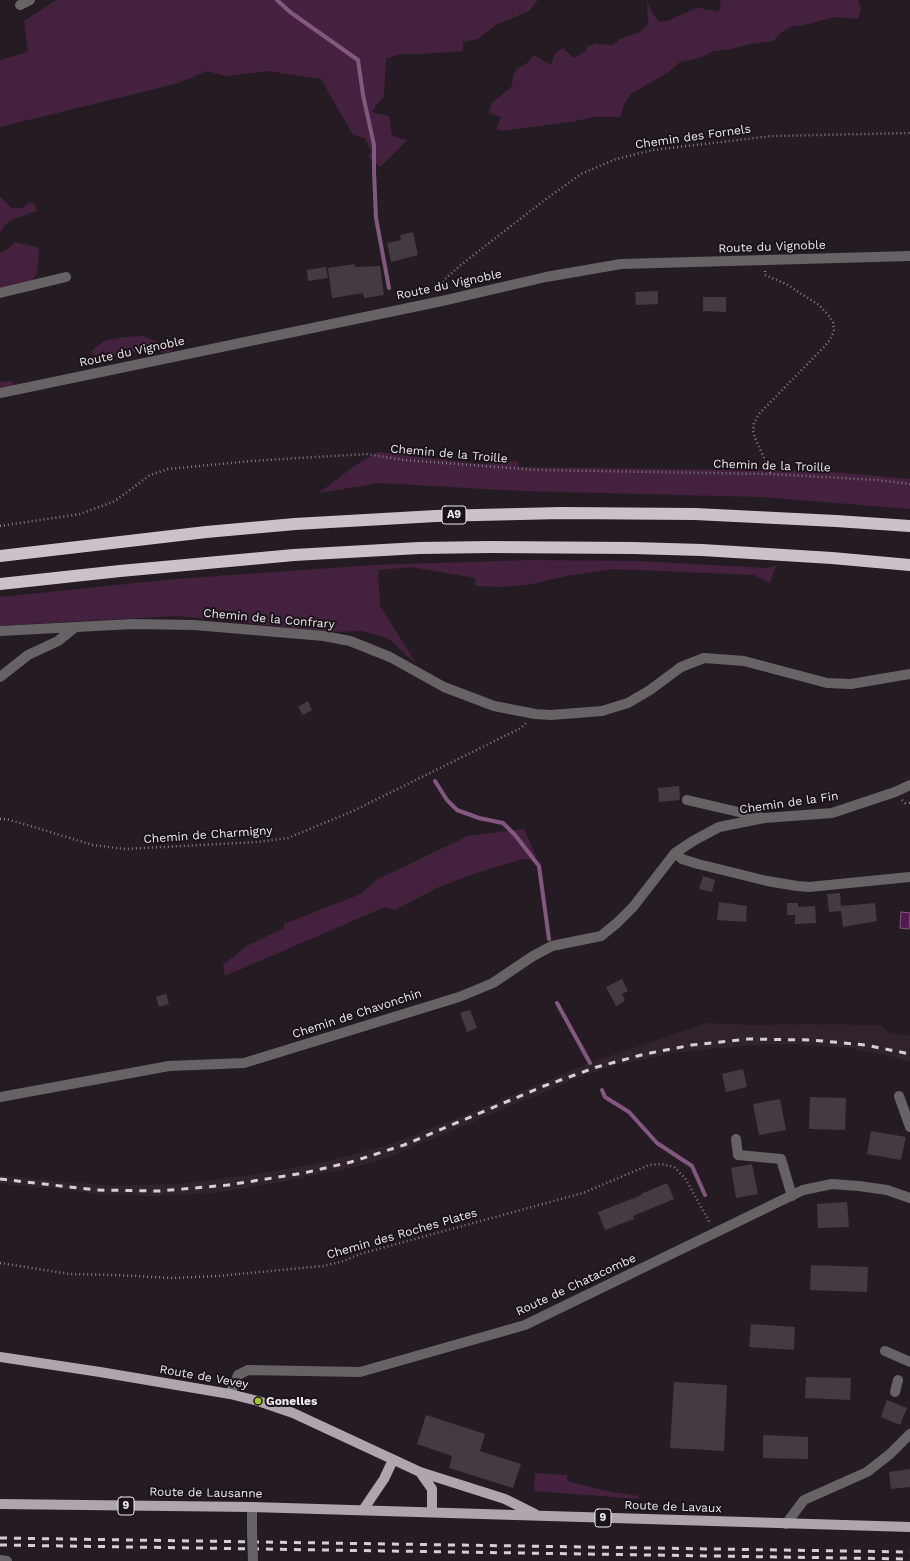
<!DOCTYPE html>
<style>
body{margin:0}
canvas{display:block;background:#241c22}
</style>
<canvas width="910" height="1561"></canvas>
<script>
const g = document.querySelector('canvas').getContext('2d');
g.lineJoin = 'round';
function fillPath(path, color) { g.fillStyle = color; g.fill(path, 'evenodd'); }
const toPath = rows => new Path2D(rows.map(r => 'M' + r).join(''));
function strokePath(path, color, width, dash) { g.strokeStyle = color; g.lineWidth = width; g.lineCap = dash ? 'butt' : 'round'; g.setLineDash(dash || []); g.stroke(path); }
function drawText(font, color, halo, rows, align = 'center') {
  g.font = font + ' "Work Sans",sans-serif'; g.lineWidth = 4; g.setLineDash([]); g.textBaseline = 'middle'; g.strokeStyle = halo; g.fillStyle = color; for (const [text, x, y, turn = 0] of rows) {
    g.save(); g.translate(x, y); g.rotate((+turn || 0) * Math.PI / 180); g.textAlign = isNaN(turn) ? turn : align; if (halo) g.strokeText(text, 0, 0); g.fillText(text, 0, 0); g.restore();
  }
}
const built = toPath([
 [705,1023,753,1025,806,1024,881,1025,888,1032,910,1036,910,1062,894,1057,849,1048,794,1044,751,1045,673,1053,617,1065,580,1077,384,1159,351,1168,281,1182,214,1193,154,1196,92,1194,69,1190,0,1184,0,1175,55,1181,117,1186,179,1184,257,1174,325,1162,391,1144,465,1115,592,1062,646,1044]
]);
const green = toPath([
 [56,0,538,0,529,11,496,25,478,39,463,42,463,51,422,54,400,54,386,59,384,96,372,111,374,113,389,116,392,136,407,140,380,167,368,157,372,152,365,138,353,135,321,79,268,71,226,76,207,71,175,84,0,127,0,60,28,52,24,21],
 [721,0,858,0,861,9,858,19,835,17,804,25,789,27,780,34,773,41,751,44,726,50,713,51,700,58,680,62,670,71,631,94,624,104,620,117,594,117,576,121,502,131,496,129,501,117,489,113,491,104,512,86,513,76,517,69,526,64,534,55,551,65,555,53,563,48,573,58,586,51,587,46,597,44,613,45,620,39,640,32,648,24,647,2,655,17,660,22,668,21,698,7,706,10,719,11],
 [0,196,11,208,22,208,30,202,36,206,36,211,12,220,5,225,0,233],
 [15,242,37,247,39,251,37,273,32,280,21,285,0,288,0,253,6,250],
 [143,336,158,342,173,351,164,353,141,347,135,352,108,356,98,359,90,352,104,341,125,337],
 [11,381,16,386,0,388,0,382],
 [378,452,480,464,518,461,519,467,821,471,910,479,910,509,762,497,522,491,380,483,319,493,353,467],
 [530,560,639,561,765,568,776,566,770,583,754,575,613,569,566,576,532,584,503,587,475,586,475,578,411,567,378,570,380,606,417,665,388,638,362,631,332,632,179,616,45,623,0,626,0,597,176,579,374,565],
 [524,829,536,856,533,861,529,859,522,859,470,875,439,887,395,910,385,907,225,976,223,965,247,946,284,928,284,924,361,894,376,880,468,836],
 [535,1473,567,1475,567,1481,602,1490,638,1496,639,1499,534,1491]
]);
const water = toPath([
 [901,912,910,913,909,929,900,928,901,912]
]);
const stream = toPath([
 [277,0,290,12,358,60,363,95,374,145,374,171,376,218,389,288],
 [435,781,447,800,457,810,479,818,503,823,515,835,539,866,549,939],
 [557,1003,590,1063],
 [602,1090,605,1097,629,1112,657,1143,692,1166,705,1195]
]);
const building = toPath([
 [413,232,418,255,391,262,387,243,401,240,400,235],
 [355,264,355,267,380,266,384,295,364,298,363,293,332,298,328,268],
 [326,267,328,278,308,281,307,270],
 [658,291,658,304,636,305,635,292],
 [703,297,726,297,726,312,703,311],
 [308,701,312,710,303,715,298,707],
 [679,786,680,800,659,802,658,788],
 [703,876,715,880,712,892,699,889],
 [840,893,841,906,875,903,877,921,843,927,841,911,829,912,827,894],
 [719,902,747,906,746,922,717,920],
 [787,903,798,903,798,907,815,906,816,923,795,924,795,915,787,915],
 [622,979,628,991,622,994,625,1001,616,1006,606,987],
 [166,994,169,1004,159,1007,156,997],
 [470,1010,477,1028,467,1032,460,1013],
 [743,1069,747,1087,726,1092,722,1074],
 [810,1097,846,1098,845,1130,809,1129],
 [780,1099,786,1130,759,1135,753,1104],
 [871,1131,906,1137,901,1160,867,1154],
 [752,1164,758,1194,736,1198,731,1168],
 [667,1183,674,1199,633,1216,634,1219,605,1230,598,1212,642,1195,641,1194],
 [847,1202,849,1227,818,1228,817,1204],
 [811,1265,868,1267,867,1292,810,1290],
 [751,1324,795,1327,794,1350,749,1347],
 [806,1377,851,1378,850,1400,805,1398],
 [674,1382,727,1385,724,1451,670,1448],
 [887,1400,907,1408,900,1425,881,1417],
 [426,1415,485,1434,480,1451,521,1464,513,1488,449,1468,452,1456,417,1444],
 [763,1435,808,1437,808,1459,763,1458],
 [910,1469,910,1487,891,1489,889,1472]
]);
const path = toPath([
 [765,271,765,275,786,284,819,305,830,317,833,323,834,331,830,340,823,348,759,414,754,423,753,431,755,438,771,474],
 [441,290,445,279,462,264,542,202,581,174,616,159,653,150,772,136,910,133],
 [0,526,80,514,115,501,150,475,168,469,251,461,366,454,404,460,537,470,771,474,877,480,910,484],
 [902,800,905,803,910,803],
 [0,819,7,819,93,845,125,849,257,842,288,838,353,811,521,728,526,723],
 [0,1263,70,1274,116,1275,172,1278,218,1276,323,1266,344,1261,360,1254,583,1193,649,1165,661,1164,674,1167,685,1178,710,1223]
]);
const minor = toPath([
 [20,5,30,0],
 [0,293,66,277],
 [0,393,442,301,546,277,621,264,910,256],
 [0,631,133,624,194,625,324,636,350,641,390,657,444,687,494,706,535,714,551,715,602,711,628,703,650,690,681,667,704,658,744,661,827,683,851,684,910,674],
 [0,677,28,655,58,641,74,628],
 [687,800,760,817],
 [675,853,682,859,698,864,767,881,797,886,809,887,910,877],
 [899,1096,910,1127],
 [0,1097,169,1066,244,1063,459,997,493,983,533,956,552,946,601,936,617,923,633,907,675,853,693,841,719,827,764,818,832,813,895,792,910,785],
 [736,1139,738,1155,781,1159,792,1196],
 [885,1351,910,1362],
 [895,1392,898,1380],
 [230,1394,238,1375,248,1370,360,1372,525,1325,803,1190,832,1184,859,1186,887,1190,910,1198],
 [252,1507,252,1531],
 [786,1524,804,1500,867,1472,890,1454,910,1434],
 [0,1560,7,1561]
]);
const major = toPath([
 [0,1357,100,1372,230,1394,258,1401,293,1413,420,1472,505,1499,535,1514],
 [420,1472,432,1489,432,1512],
 [0,1504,252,1507,910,1527],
 [363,1510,384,1479,393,1460]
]);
const highway = toPath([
 [0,556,206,532,295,524,436,516,561,513,695,514,836,521,910,526],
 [0,584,120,571,294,555,419,548,490,547,633,548,702,550,832,558,910,565]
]);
const rail = toPath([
 [0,1179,96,1190,160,1191,228,1185,304,1173,351,1162,404,1145,544,1086,597,1067,645,1054,692,1045,748,1039,812,1040,865,1045,910,1054],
 [0,1538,910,1552],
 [0,1545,910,1559]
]);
const minorBridge = toPath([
 [252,1531,253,1561]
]);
const markers = [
 [258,1401,4,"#a4c825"]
];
const shields = [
 [454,515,24],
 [126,1506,16],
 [603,1518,16]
];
const shieldNames = [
 ["A9",454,515],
 ["9",126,1506],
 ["9",603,1518]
];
const streetNames = [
 ["Chemin des Fornels",693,137,-8],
 ["Route du Vignoble",772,247,-2],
 ["Route du Vignoble",449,285,-12],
 ["Route du Vignoble",132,352,-12],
 ["Chemin de la Troille",449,454,5],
 ["Chemin de la Troille",772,466,2],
 ["Chemin de la Confrary",269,619,5],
 ["Chemin de la Fin",789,803,-8],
 ["Chemin de Charmigny",208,835,-4],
 ["Chemin de Chavonchin",357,1014,-18],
 ["Chemin des Roches Plates",402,1234,-16],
 ["Route de Chatacombe",576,1285,-25],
 ["Route de Vevey",204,1377,10],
 ["Route de Lausanne",206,1493,1],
 ["Route de Lavaux",673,1507,2]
];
const poiNames = [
 ["Gonelles",266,1401]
];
fillPath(built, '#30232e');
fillPath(green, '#452140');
fillPath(water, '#561850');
strokePath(water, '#845780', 1);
strokePath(stream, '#845780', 4);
fillPath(building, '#433a42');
strokePath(path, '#847d83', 2.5, [1, 3]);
strokePath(minor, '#666265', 10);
strokePath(major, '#afa6ad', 10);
strokePath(highway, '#ccc1c9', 12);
strokePath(rail, '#d5cfd4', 3, [7, 7]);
strokePath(minorBridge, '#666265', 10);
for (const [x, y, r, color] of markers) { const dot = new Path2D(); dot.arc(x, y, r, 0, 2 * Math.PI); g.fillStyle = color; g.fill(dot); strokePath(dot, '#1a1319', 1.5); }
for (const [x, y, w] of shields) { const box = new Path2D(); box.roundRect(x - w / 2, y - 9, w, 18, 3); g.fillStyle = '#1a1319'; g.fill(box); strokePath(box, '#f0eaef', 1); }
drawText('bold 11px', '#f0eaef', null, shieldNames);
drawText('12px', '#f0eaef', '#1a1319', streetNames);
drawText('bold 12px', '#f0eaef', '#1a1319', poiNames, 'left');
</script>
